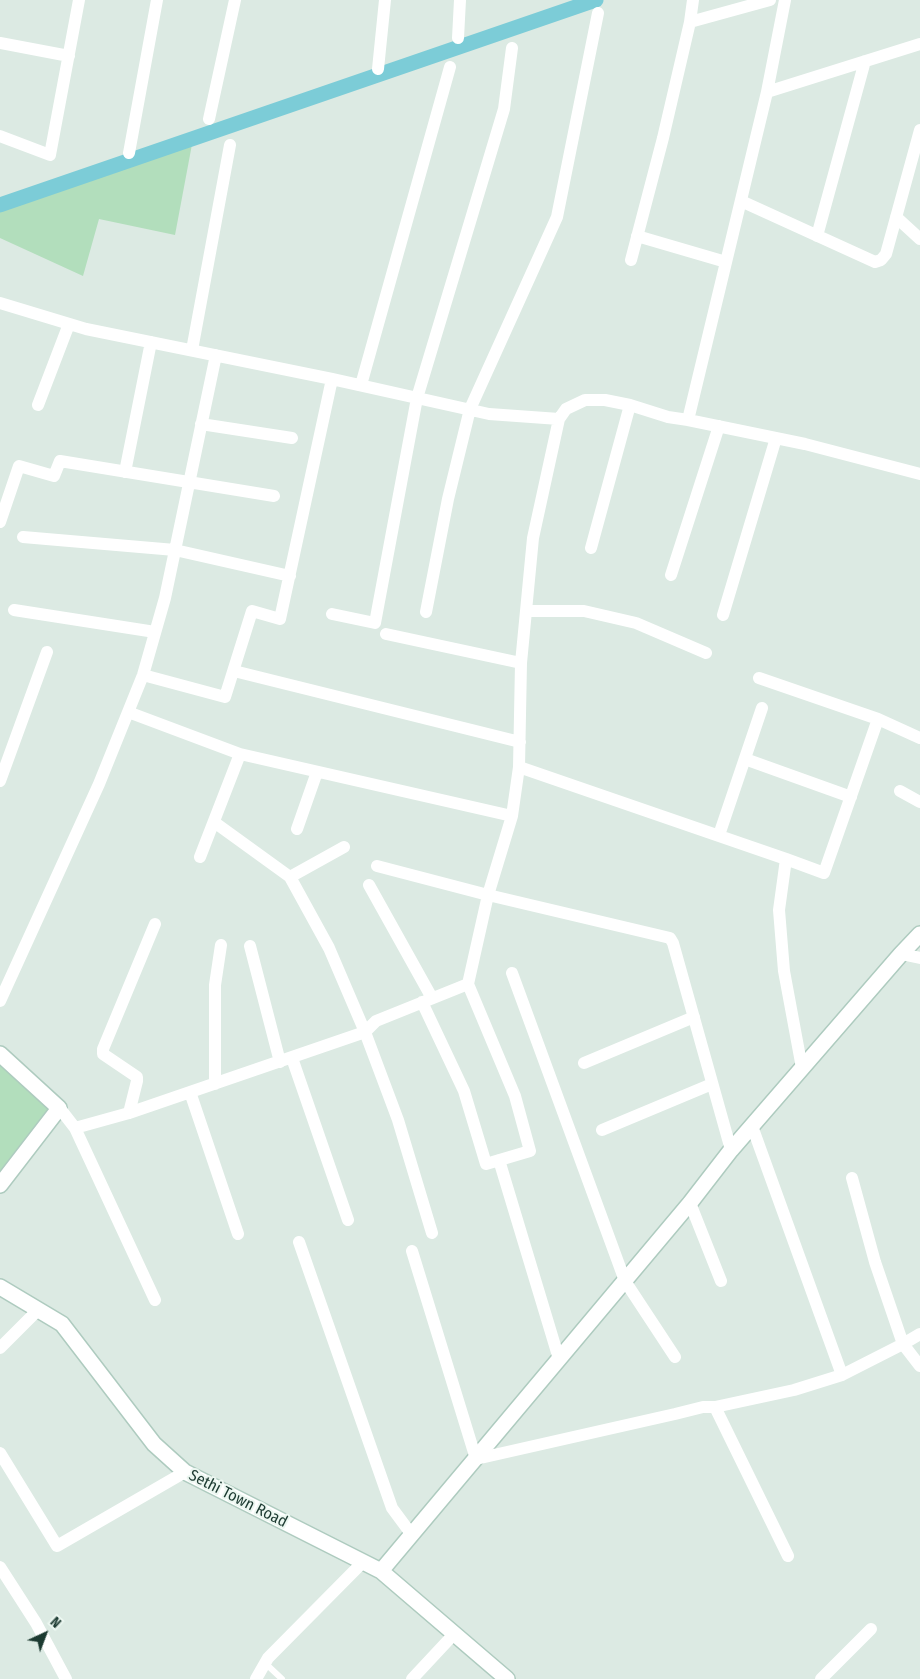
<!DOCTYPE html>
<style>
body{margin:0}
#map{position:relative;width:920px;height:1679px;overflow:hidden;background:#dceae3;font-family:"Fira Sans Condensed",sans-serif}
canvas{display:block}
.north{position:absolute;left:20px;top:1609px;width:50px;height:50px;-webkit-text-stroke:4px #ecf7f1;paint-order:stroke;rotate:43deg;font-size:14px;font-weight:700;line-height:20px;text-align:center;color:#1c3a31}
.north::after{content:'';display:block;margin:auto;width:18px;height:22px;background:#1c3a31;clip-path:polygon(50% 0,100% 100%,50% 72%,0 100%)}
</style>
<div id="map">
<canvas width="920" height="1679"></canvas>
<div class="north">N</div>
</div>
<script>
const g = document.querySelector('canvas').getContext('2d');
g.lineJoin = 'round';
function fillPath(path, color) { g.fillStyle = color; g.fill(path, 'evenodd'); }
const toPath = rows => new Path2D(rows.map(r => 'M' + r).join(''));
function strokePath(path, color, width, dash) { g.strokeStyle = color; g.lineWidth = width; g.lineCap = dash ? 'butt' : 'round'; g.setLineDash(dash || []); g.stroke(path); }
function drawText(font, color, halo, rows, align = 'center') {
  g.font = font + ' "Fira Sans Condensed",sans-serif'; g.lineWidth = 4; g.setLineDash([]); g.textBaseline = 'middle'; g.strokeStyle = halo; g.fillStyle = color; for (const [text, x, y, turn = 0] of rows) {
    g.save(); g.translate(x, y); g.rotate((+turn || 0) * Math.PI / 180); g.textAlign = isNaN(turn) ? turn : align; if (halo) g.strokeText(text, 0, 0); g.fillText(text, 0, 0); g.restore();
  }
}
const green = toPath([
 [193,139,175,235,99,219,83,276,0,238,0,205],
 [0,1056,58,1106,0,1181]
]);
const canal = toPath([
 [0,205,596,0]
]);
const lane = toPath([
 [265,1663,282,1679]
]);
const street = toPath([
 [690,22,770,0],
 [458,38,460,0],
 [0,43,69,56],
 [378,69,385,0],
 [767,92,920,44],
 [209,119,235,0],
 [0,136,50,155,79,0],
 [129,153,157,0],
 [741,201,875,262,881,260,886,254,920,130],
 [896,217,920,239],
 [637,236,726,262],
 [817,236,865,61],
 [631,260,663,138,690,22,693,0],
 [0,303,86,329,332,379,489,414,559,419,566,409,585,400,605,400,630,405,668,417,688,420,805,444,920,474],
 [192,350,230,145],
 [361,385,450,67],
 [38,405,69,324],
 [688,420,767,92,785,0],
 [201,424,292,438],
 [125,472,151,342],
 [0,522,19,466,54,476,60,461,274,496],
 [23,537,175,550,290,576],
 [591,548,630,405],
 [671,575,719,426],
 [14,610,155,632],
 [526,611,584,611,636,623,706,653],
 [426,612,448,499,470,409,557,217,598,13],
 [332,614,375,623,417,398,504,109,512,48],
 [723,615,776,438],
 [386,634,521,663],
 [234,671,520,742],
 [143,675,225,697,252,611,280,619,332,379],
 [759,678,878,719,920,738],
 [128,712,240,754,512,816],
 [745,759,851,797],
 [519,767,786,859,779,910,784,971,802,1068],
 [0,781,47,652],
 [900,791,920,802],
 [214,822,290,877,329,948,365,1032,398,1120,432,1233],
 [297,829,317,772],
 [719,835,762,708],
 [200,857,240,754],
 [786,859,824,873,878,719],
 [377,866,488,895,670,938,673,943,731,1150],
 [290,877,344,847],
 [369,885,432,998],
 [250,946,280,1062],
 [901,954,920,958],
 [512,973,625,1281,675,1357],
 [0,1001,99,784,143,675,165,598,216,355],
 [422,1002,464,1091,486,1164,530,1151,515,1096,468,984,488,895,512,816,519,767,521,663,533,538,559,419],
 [292,1058,348,1220],
 [584,1063,694,1017],
 [215,1084,215,985,221,945],
 [190,1092,238,1234],
 [58,1106,75,1128,129,1113,365,1032,376,1021,468,984],
 [129,1113,137,1081,137,1077,103,1054,103,1049,155,924],
 [752,1126,842,1375],
 [75,1128,155,1300],
 [602,1130,712,1084],
 [499,1160,559,1359],
 [852,1178,875,1262,903,1344,920,1366],
 [690,1203,721,1281],
 [299,1242,392,1508,412,1535],
 [412,1251,476,1459,675,1414,703,1407,715,1407,788,1556],
 [0,1348,38,1310],
 [715,1407,794,1390,842,1375,903,1344,920,1334],
 [0,1453,57,1546,185,1472],
 [0,1567,36,1623,66,1679],
 [256,1679,268,1658,363,1562],
 [412,1679,454,1634],
 [821,1679,871,1629]
]);
const secondary = toPath([
 [0,1054,59,1108,57,1111,0,1185],
 [0,1287,62,1324,154,1444,185,1472,381,1571,507,1679],
 [381,1571,690,1203,731,1150,901,954,920,934]
]);
const streetNames = [
 ["Sethi Town Road",238,1499,27]
];
fillPath(green, '#b2debc');
strokePath(canal, '#7cccd7', 15);
strokePath(secondary, '#aecbbf', 18);
strokePath(lane, '#fff', 6);
strokePath(street, '#fff', 12);
strokePath(secondary, '#fff', 15);
drawText('16px', '#1c3a31', '#ecf7f1', streetNames);
</script>
